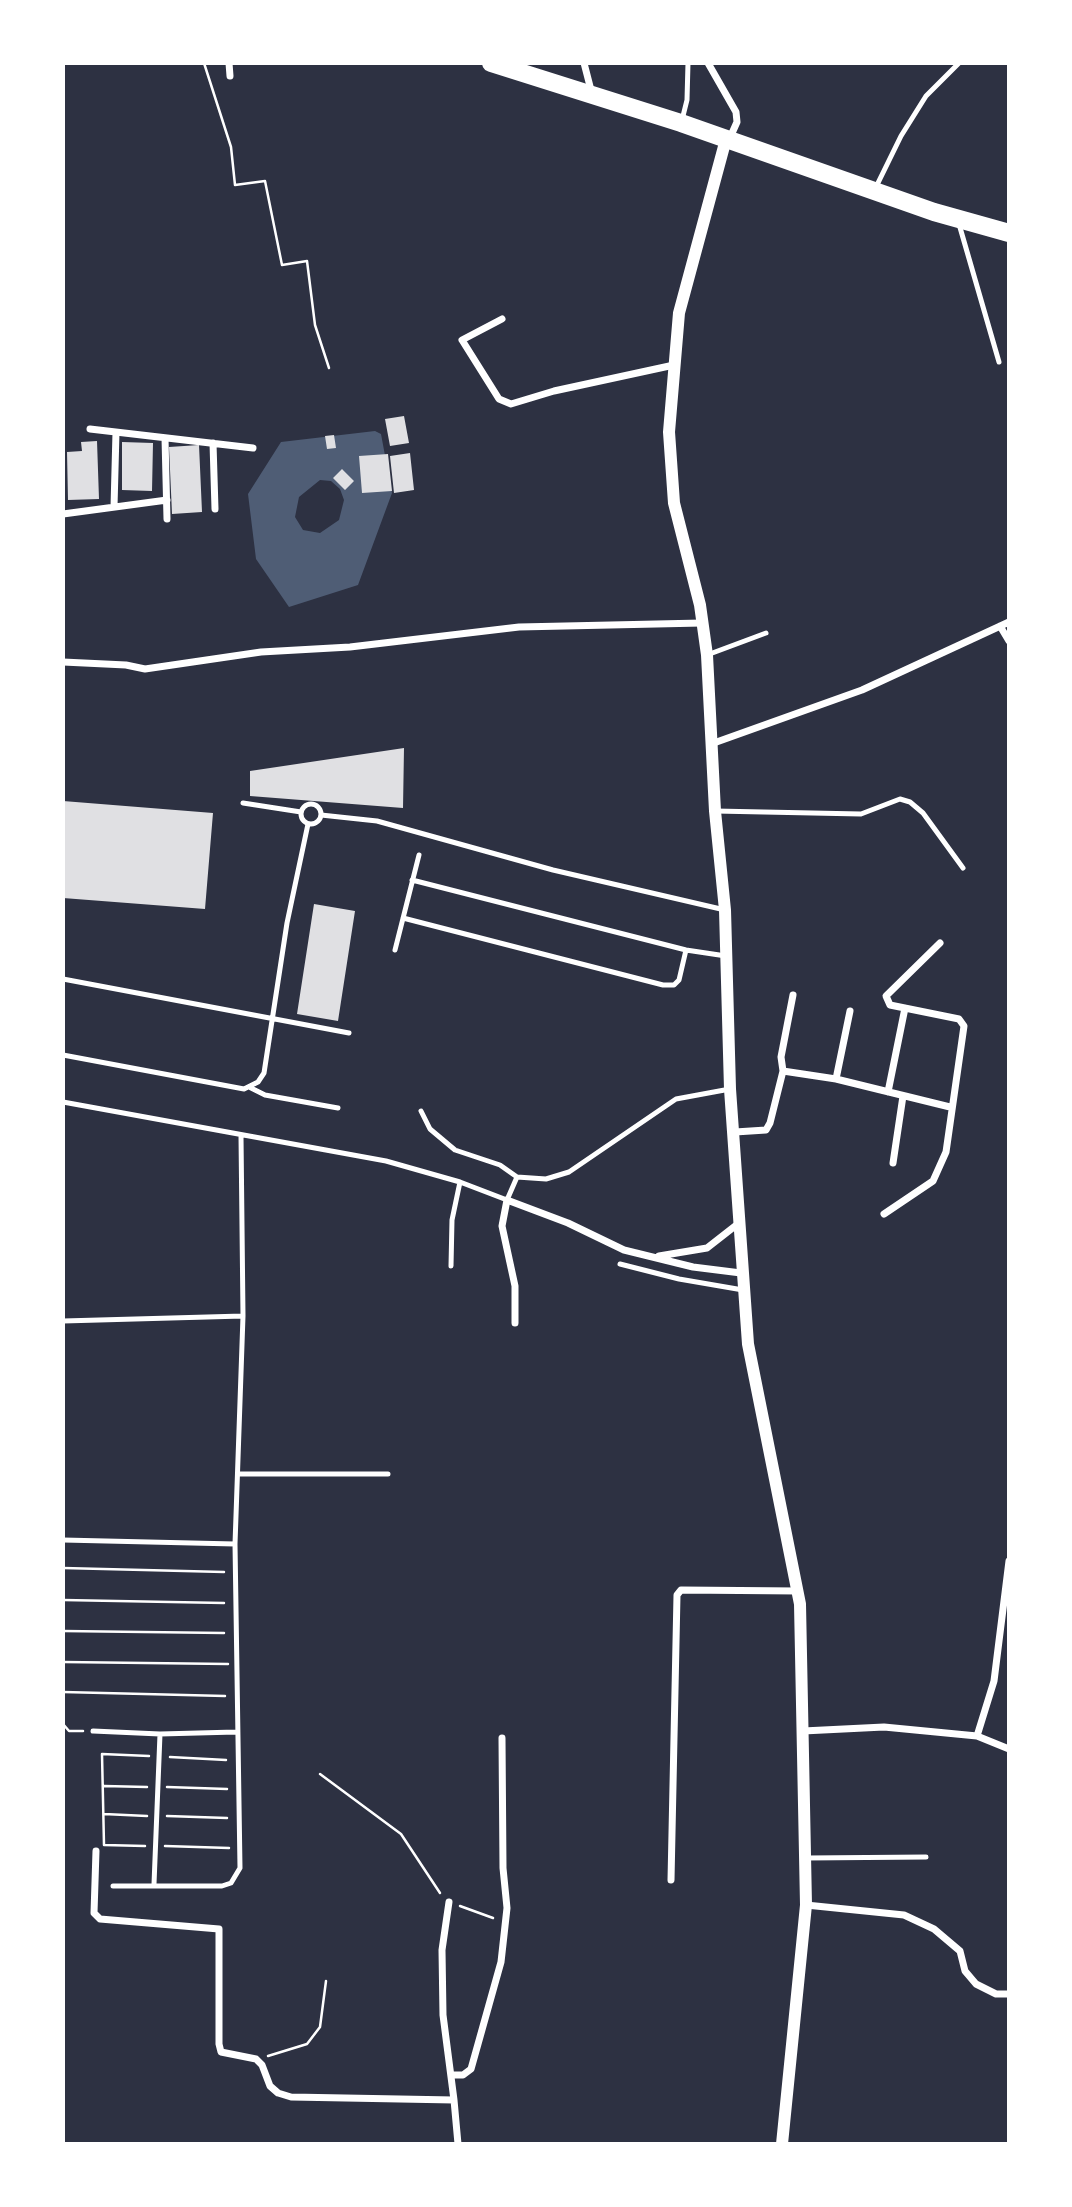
<!DOCTYPE html>
<style>
body{margin:0}
#map{position:relative;width:1072px;height:2207px;overflow:hidden;background:#2d3142;font-family:Signika,sans-serif}
canvas{display:block}
.frame{position:absolute;inset:0;border:65px solid #fff;pointer-events:none}
</style>
<div id="map">
<canvas width="1072" height="2207"></canvas>
<div class="frame"></div>
</div>
<script>
const g = document.querySelector('canvas').getContext('2d');
g.lineJoin = 'round';
function fillPath(path, color) { g.fillStyle = color; g.fill(path, 'evenodd'); }
const toPath = rows => new Path2D(rows.map(r => 'M' + r).join(''));
function strokePath(path, color, width, dash) { g.strokeStyle = color; g.lineWidth = width; g.lineCap = dash ? 'butt' : 'round'; g.setLineDash(dash || []); g.stroke(path); }
const water = toPath([
 [375,431,381,434,392,493,358,585,289,607,256,559,248,494,281,442],
 [320,480,331,481,340,489,344,500,339,520,320,533,303,530,295,517,299,497]
]);
const building = toPath([
 [404,416,409,443,390,446,385,419],
 [334,435,336,448,327,449,325,436],
 [97,441,99,499,68,500,67,452,82,451,81,442],
 [122,442,153,443,152,491,122,490],
 [199,445,202,512,172,514,169,447],
 [410,453,414,490,394,493,390,456],
 [388,454,392,491,362,493,359,456],
 [342,469,354,481,345,490,333,478],
 [404,748,403,808,250,796,250,771],
 [63,801,213,813,205,909,63,898],
 [314,904,355,911,338,1021,297,1014]
]);
const path = toPath([
 [204,63,231,147,235,185,265,181,282,265,307,261,315,325,329,368],
 [63,1568,224,1572],
 [63,1600,224,1603],
 [63,1631,224,1633],
 [63,1662,228,1664],
 [63,1692,225,1696],
 [63,1724,69,1731,83,1731],
 [170,1757,226,1760],
 [320,1774,401,1834,440,1893],
 [104,1786,147,1787],
 [167,1787,227,1789],
 [104,1814,147,1816],
 [167,1816,227,1818],
 [145,1846,104,1845,102,1754,149,1756],
 [165,1846,229,1848],
 [460,1906,493,1918],
 [268,2056,307,2044,320,2027,326,1981]
]);
const service = toPath([
 [682,120,687,100,688,63],
 [876,187,901,136,926,96,959,63],
 [959,224,999,362],
 [707,655,766,633],
 [243,803,301,812],
 '301 814a10 10 0 1 1 20 0a10 10 0 1 1-20 0Z',
 [715,811,861,814,900,799,910,802,923,813,963,868],
 [321,815,377,821,553,870,725,910],
 [412,880,686,950,726,956],
 [403,918,663,985,674,985,679,980,686,950],
 [395,950,419,855],
 [63,979,349,1033],
 [63,1055,244,1089,258,1082,264,1073,287,923,308,824],
 [251,1088,265,1095,338,1108],
 [63,1102,386,1161,460,1182,507,1200,517,1177,546,1179,569,1172,676,1099,730,1089],
 [421,1111,430,1129,455,1150,500,1165,517,1177],
 [620,1264,679,1279,743,1290],
 [451,1266,452,1220,460,1182],
 [63,1321,243,1316],
 [240,1474,388,1474],
 [63,1540,235,1544],
 [93,1731,160,1734,236,1732],
 [807,1858,926,1857],
 [154,1884,160,1734],
 [113,1886,222,1886,231,1883,240,1868,235,1544,243,1316,241,1136]
]);
const minor = toPath([
 [229,63,230,76],
 [584,63,592,94],
 [708,63,736,112,737,122,729,140],
 [502,319,462,340,499,399,511,404,554,391,674,365],
 [90,429,253,448],
 [165,438,167,519],
 [213,443,215,509],
 [114,507,116,432],
 [63,514,167,500],
 [1000,626,1009,641],
 [63,662,126,665,145,669,261,652,350,647,519,627,702,623],
 [711,744,862,690,1009,622],
 [783,1071,836,1079,950,1107],
 [836,1079,850,1011],
 [888,1092,905,1008],
 [735,1132,766,1130,770,1123,783,1071,781,1057,793,995],
 [893,1163,903,1096],
 [884,1214,933,1181,946,1152,964,1026,959,1019,890,1005,886,996,940,943],
 [659,1256,707,1248,739,1223],
 [515,1323,515,1286,502,1226,507,1200,568,1223,624,1250,693,1267,741,1273],
 [803,1731,884,1727,977,1736,1009,1749],
 [977,1736,994,1681,1009,1561],
 [96,1851,94,1913,100,1919,219,1929,219,2044,221,2052,256,2059,262,2065,270,2086,278,2093,291,2097,454,2100,458,2144],
 [671,1880,677,1595,681,1590,798,1591],
 [449,1902,442,1950,443,2015,454,2100],
 [806,1905,904,1915,934,1929,960,1951,965,1971,976,1984,996,1994,1009,1994],
 [452,2075,463,2075,471,2069,501,1962,507,1908,503,1868,502,1738]
]);
const tertiary = toPath([
 [726,139,679,313,669,432,674,503,700,605,707,655,715,811,725,910,730,1089,748,1344,800,1604,806,1905,782,2144]
]);
const primary = toPath([
 [491,63,681,123,934,212,1009,233]
]);
fillPath(water, '#4f5d75');
fillPath(building, '#e0e0e3');
strokePath(path, '#fff', 2.5);
strokePath(service, '#fff', 5);
strokePath(minor, '#fff', 7);
strokePath(tertiary, '#fff', 12);
strokePath(primary, '#fff', 18);
</script>
